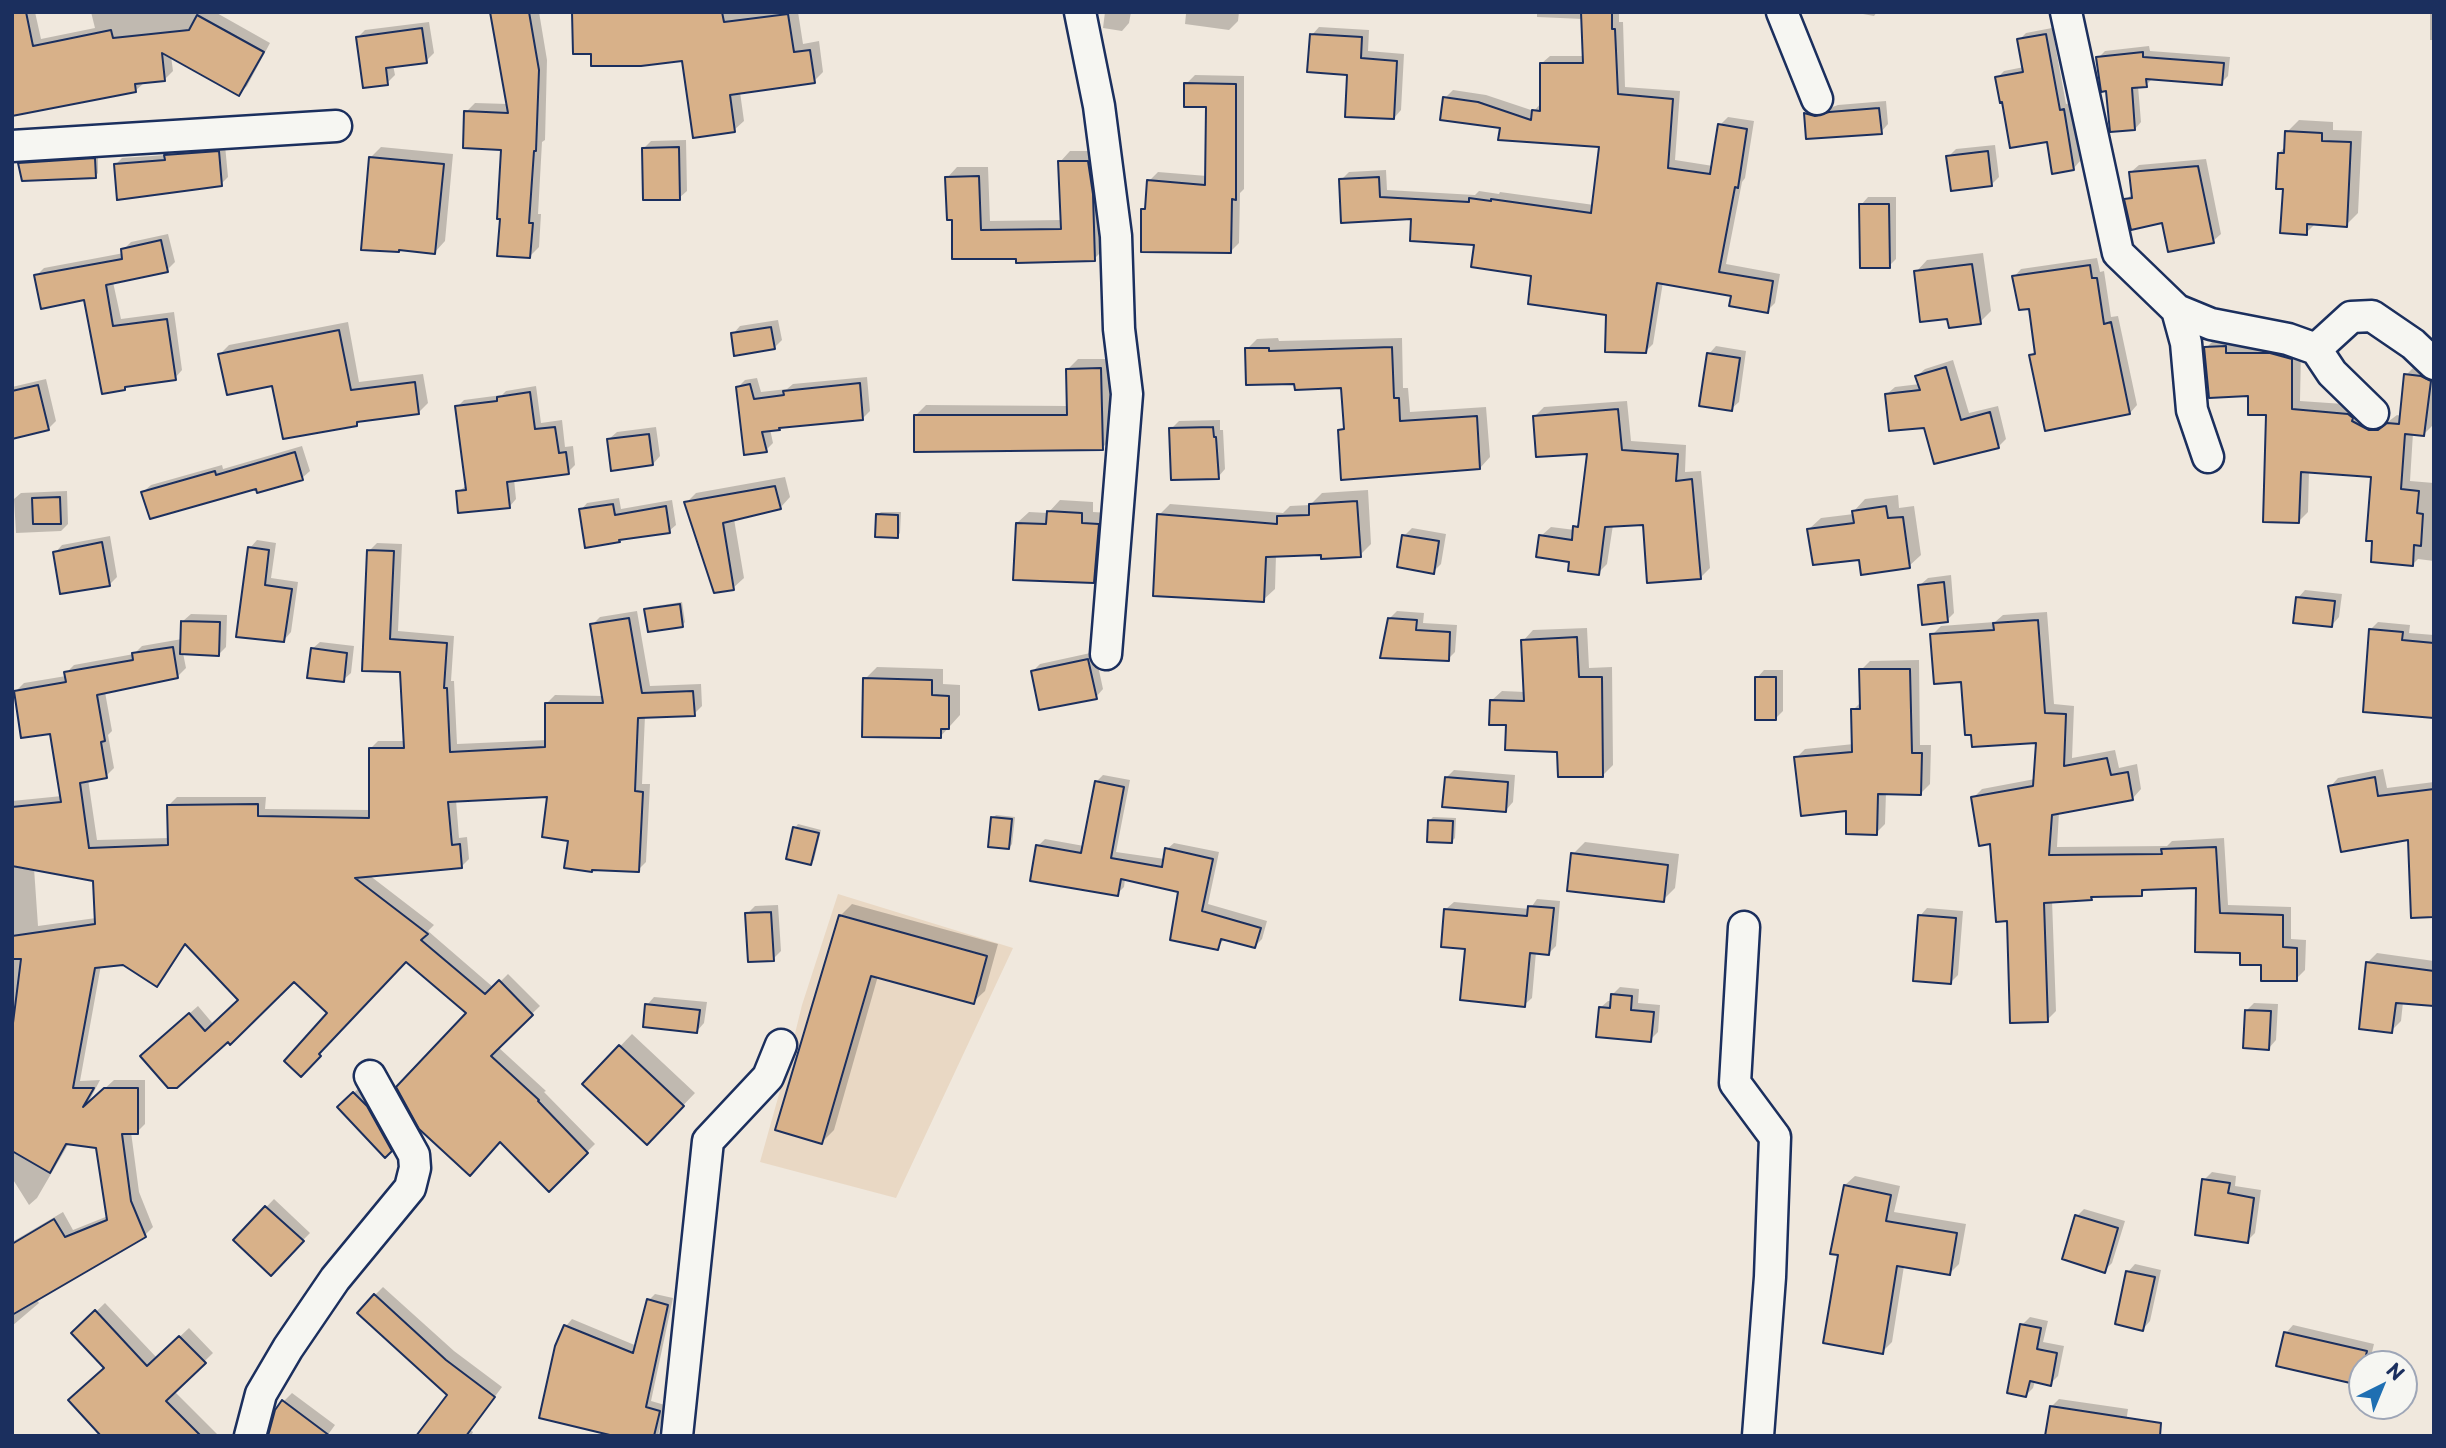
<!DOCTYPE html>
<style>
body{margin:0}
#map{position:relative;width:2446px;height:1448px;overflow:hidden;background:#f0e8dd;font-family:"Playpen Sans",sans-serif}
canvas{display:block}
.frame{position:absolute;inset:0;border:14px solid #1b2f5e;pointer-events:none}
.north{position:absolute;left:2348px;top:1350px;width:70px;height:70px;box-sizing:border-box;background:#f6f6f2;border:2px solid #9ea6b7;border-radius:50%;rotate:43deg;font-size:19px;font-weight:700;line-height:28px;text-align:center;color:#1b2f5e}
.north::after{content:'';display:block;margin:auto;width:24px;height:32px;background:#1f6fb2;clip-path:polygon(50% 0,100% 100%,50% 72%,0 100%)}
</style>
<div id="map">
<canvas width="2446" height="1448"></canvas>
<div class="frame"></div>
<div class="north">N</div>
</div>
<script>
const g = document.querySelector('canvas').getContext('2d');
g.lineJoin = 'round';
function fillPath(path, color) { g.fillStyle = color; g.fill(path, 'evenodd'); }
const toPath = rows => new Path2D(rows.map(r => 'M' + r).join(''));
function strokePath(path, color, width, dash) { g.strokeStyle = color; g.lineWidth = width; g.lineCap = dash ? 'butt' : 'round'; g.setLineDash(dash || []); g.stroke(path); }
const built = toPath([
 [838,894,1013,948,896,1198,760,1162,788,1062,802,1005]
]);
const shadow = toPath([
 [12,12,35,12,41,39,95,28,91,12,215,12,270,43,247,86,239,94,171,56,173,71,165,79,144,83,135,91,12,114],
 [492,12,539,12,547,60,545,140,542,142,538,214,541,214,539,247,530,256,503,148,466,112,475,103,508,104],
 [574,12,798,12,803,44,819,41,823,72,814,81,740,92,744,121,734,130,684,59,592,52],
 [1105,12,1131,12,1129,23,1122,31,1103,28],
 [1173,12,1239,12,1238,21,1229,30,1185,24,1186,14],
 [1537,12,1619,12,1619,22,1623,22,1625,87,1680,91,1675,160,1713,166,1720,125,1728,117,1754,121,1745,178,1742,182,1726,264,1780,274,1775,303,1767,311,1733,295,1663,282,1653,344,1645,352,1608,313,1476,243,1413,217,1341,180,1349,172,1386,170,1387,190,1475,195,1479,191,1499,194,1500,192,1594,205,1601,146,1502,127,1445,98,1453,90,1486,95,1534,111,1542,102,1542,63,1550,56,1584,56,1583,19,1537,17],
 [1852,12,1877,12,1874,16],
 [2430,12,2434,12,2434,40,2430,40],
 [429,22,434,53,426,61,393,65,395,75,387,83,358,37,365,30],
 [1319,27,1369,30,1368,51,1404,54,1401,110,1394,118,1312,35],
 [2052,28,2066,104,2070,103,2080,161,2073,169,2049,140,2004,100,1997,78,2004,71,2024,67,2019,40,2026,33],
 [2149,46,2150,51,2230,57,2228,76,2221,83,2153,78,2146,85,2138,86,2141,122,2135,129,2108,89,2098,58,2105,51],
 [1195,75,1244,76,1244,189,1240,193,1239,243,1230,252,1143,210,1147,206,1149,181,1158,172,1207,176,1208,106,1186,84],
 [1886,101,1888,124,1881,132,1806,114,1813,107,1824,110,1838,105],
 [2299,120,2333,122,2333,130,2362,131,2358,213,2346,225,2316,223,2306,233,2284,188,2279,153,2286,146,2287,132],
 [686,140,687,191,679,198,644,148,651,141],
 [225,145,228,177,221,184,115,165,122,158,167,155,172,149],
 [1995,145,1999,177,1991,185,1948,157,1956,149],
 [381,147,453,154,445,241,435,252,370,158],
 [1070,151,1098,151,1104,249,1094,259,1017,257,953,218,947,178,957,167,988,167,990,221,1062,220,1060,162],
 [98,156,98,173,95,177,20,164,24,160],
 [2206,159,2221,234,2213,241,2163,221,2126,200,2133,193,2131,172,2139,165],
 [1868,197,1896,197,1896,259,1889,266,1861,205],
 [168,234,175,262,167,270,113,282,121,319,174,312,182,370,175,378,129,384,124,388,86,298,36,276,44,268,124,253,123,250,131,242],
 [1983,253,1991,311,1980,322,1949,317,1916,272,1927,260],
 [2097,258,2100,272,2104,271,2111,317,2118,316,2137,405,2130,413,2030,356,2036,350,2030,307,2014,277,2021,269],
 [778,320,782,340,774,348,733,334,740,326],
 [348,322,359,382,423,374,428,403,419,412,361,420,357,424,274,384,220,354,229,345],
 [1278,338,1279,341,1402,338,1403,388,1408,388,1410,412,1486,407,1490,457,1480,468,1343,478,1340,431,1346,425,1343,386,1296,382,1247,349,1257,339],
 [2234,338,2235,344,2279,345,2301,351,2300,401,2358,405,2379,422,2389,421,2397,415,2401,416,2406,375,2415,366,2434,369,2432,426,2423,435,2413,433,2410,481,2434,483,2434,561,2418,559,2413,564,2373,476,2309,471,2308,512,2299,521,2268,413,2206,348,2215,339],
 [1716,346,1746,351,1739,402,1731,409,1709,354],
 [1078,359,1110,359,1112,438,1102,448,915,416,926,405,1069,406,1068,369],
 [1953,360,1969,413,1998,406,2006,439,1998,447,1925,426,1887,394,1895,387,1920,384,1917,376,1925,369],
 [867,377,870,411,862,419,781,426,770,429,773,443,766,450,738,387,745,380,757,378,761,392,787,389,793,384],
 [46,379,56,421,48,429,12,424,12,387],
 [536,386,541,423,562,420,565,447,573,446,575,465,568,472,514,479,516,499,510,506,458,492,467,485,457,407,464,400,502,395,506,391],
 [1627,401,1631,441,1686,445,1685,472,1701,471,1710,568,1700,578,1645,524,1613,525,1607,564,1598,573,1571,560,1541,536,1551,527,1575,530,1580,522,1589,452,1535,416,1544,407],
 [1220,420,1220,430,1223,430,1225,469,1218,477,1171,429,1179,421],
 [656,427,660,456,653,464,609,439,617,432],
 [302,446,310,471,302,478,257,487,143,492,151,485,222,465,223,469],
 [785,477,790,497,780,508,734,519,744,578,733,588,686,503,696,493],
 [1368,490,1371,544,1360,555,1323,553,1276,555,1275,589,1263,600,1159,515,1170,504,1283,513,1290,506,1310,505,1322,493],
 [67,491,68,524,61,531,16,533,14,499,21,493],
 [1898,495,1899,508,1914,506,1921,555,1909,566,1860,558,1809,529,1821,518,1854,514,1854,511,1865,499],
 [619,498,621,509,672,500,676,525,669,531,622,538,619,541,581,510,587,503],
 [1060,500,1093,502,1093,512,1110,513,1105,570,1093,582,1017,523,1029,512,1048,513],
 [881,512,901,512,900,533,897,537,877,515],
 [1412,528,1446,534,1441,564,1433,572,1404,536],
 [110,536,117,577,110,584,55,553,62,545],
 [257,540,276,543,271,578,298,582,291,632,284,640,250,548],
 [377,543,402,544,398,631,454,636,451,681,454,681,457,744,547,740,547,703,555,695,604,696,592,625,600,617,637,611,650,686,701,684,702,706,694,714,645,716,642,784,650,784,646,862,638,870,570,840,549,795,456,800,459,838,467,837,469,859,461,867,369,875,434,925,428,931,494,988,508,974,540,1006,498,1047,546,1091,544,1092,595,1144,549,1190,469,1013,406,959,301,1074,330,1013,294,980,228,1040,150,1048,198,1006,214,1025,241,1000,186,943,165,977,157,985,123,963,101,965,80,1081,100,1080,87,1105,114,1080,145,1080,145,1124,137,1132,131,1132,139,1192,153,1227,145,1235,36,1299,39,1303,12,1326,12,1242,63,1212,73,1230,108,1216,98,1146,69,1143,37,1198,29,1205,12,1178,12,801,62,796,52,732,16,691,24,683,66,676,66,673,74,665,134,654,142,646,182,639,183,621,191,614,227,615,226,647,219,654,183,653,186,668,178,676,105,692,112,731,108,735,114,768,106,776,88,779,97,840,169,838,169,805,177,797,266,797,265,809,371,810,370,749,378,741,405,741,402,671,364,669,369,551],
 [34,868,95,880,96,918,38,926],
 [1951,575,1954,613,1947,620,1920,585,1928,578],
 [2305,590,2342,594,2339,617,2332,625,2298,598],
 [682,602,685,622,682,626,646,610,649,607],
 [1397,611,1424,613,1423,623,1457,625,1455,652,1448,659,1389,619],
 [2047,612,2054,704,2074,706,2072,758,2115,750,2119,768,2137,764,2141,789,2133,798,2059,812,2057,847,2167,846,2172,841,2224,838,2228,905,2291,907,2291,939,2306,940,2305,970,2296,979,2242,952,2198,886,2147,888,2141,894,2094,895,2091,899,2052,900,2056,1011,2047,1020,2009,919,1992,842,1973,798,1982,789,2035,779,2038,741,1963,680,1932,635,1941,626,1995,622,2003,615],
 [2378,622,2410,625,2409,633,2434,635,2434,718,2370,630],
 [1587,628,1589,668,1612,667,1613,765,1603,775,1508,723,1491,701,1502,691,1525,692,1523,641,1533,630],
 [320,642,354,646,351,673,343,680,312,649],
 [1095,652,1103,689,1096,697,1032,672,1040,664],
 [1919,660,1920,745,1931,745,1930,784,1921,793,1886,792,1885,824,1876,833,1848,809,1796,758,1805,749,1854,744,1853,710,1862,701,1861,670,1870,661],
 [877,667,943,669,943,684,960,685,960,715,940,737,865,679],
 [1764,670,1783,670,1783,711,1775,719,1757,678],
 [2383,769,2387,788,2434,782,2434,915,2410,838,2330,787,2338,778],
 [1454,770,1515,775,1513,802,1506,810,1446,778],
 [1103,775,1130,780,1116,852,1165,859,1167,849,1174,843,1219,852,1208,904,1267,921,1262,939,1255,946,1225,938,1217,948,1180,890,1125,879,1124,887,1117,894,1038,846,1045,839,1084,846,1096,782],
 [996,815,1015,817,1012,844,1009,848,993,818],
 [1433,817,1456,818,1455,838,1451,842,1430,820],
 [798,824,821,830,814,860,811,863,795,828],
 [1585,842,1679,854,1675,888,1663,900,1573,854],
 [1537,899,1560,901,1556,946,1549,953,1536,952,1532,998,1524,1005,1446,909,1454,902,1530,909],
 [852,904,998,944,985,991,973,1002,878,976,834,1130,822,1142,840,916],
 [778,905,781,951,773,959,747,914,755,906],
 [1927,908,1963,911,1958,975,1951,982,1920,916],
 [2377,953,2434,961,2434,1005,2403,1002,2401,1021,2391,1031,2367,963],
 [1620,987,1639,989,1638,1003,1660,1005,1658,1032,1650,1040,1600,1008,1608,1001,1612,1001,1612,995],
 [654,997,707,1002,704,1023,697,1031,647,1005],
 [2254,1003,2278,1004,2276,1040,2269,1048,2247,1010],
 [632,1034,695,1093,647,1143,584,1084],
 [362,1085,398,1142,385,1155,339,1107],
 [2212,1172,2236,1176,2235,1186,2261,1190,2255,1233,2247,1241,2204,1180],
 [1855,1176,1900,1186,1894,1212,1966,1224,1959,1264,1950,1273,1904,1266,1892,1342,1882,1352,1840,1254,1845,1185],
 [274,1199,310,1233,271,1273,235,1240],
 [2084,1209,2125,1221,2112,1263,2104,1271,2077,1216],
 [2135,1264,2161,1270,2150,1321,2143,1329,2128,1272],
 [383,1287,454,1351,502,1387,470,1430,473,1432,471,1436,416,1436,449,1394,375,1295],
 [655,1294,673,1298,651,1401,665,1405,658,1436,622,1436,557,1347,566,1326,572,1319,637,1346,649,1300],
 [105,1303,157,1358,189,1328,213,1353,174,1391,219,1436,103,1436,106,1367,74,1333],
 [2030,1317,2048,1321,2043,1342,2064,1346,2058,1376,2050,1384,2035,1381,2033,1388,2026,1395,2022,1325],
 [2293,1325,2374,1344,2369,1364,2362,1364,2362,1380,2359,1383,2286,1333],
 [292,1393,335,1425,327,1436,283,1402],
 [2059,1399,2128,1409,2124,1436,2052,1406]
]);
const building = toPath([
 [12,12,26,12,33,46,111,30,113,38,189,30,197,15,264,52,239,96,162,53,165,81,135,84,136,92,12,116,12,12],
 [490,12,529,12,539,70,536,151,534,151,529,223,533,223,530,258,497,256,500,219,497,219,501,150,463,148,464,111,508,113,490,12],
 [572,12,722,12,724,22,788,14,794,52,810,50,815,83,730,95,735,132,693,138,682,61,641,66,591,66,591,54,573,54,572,12],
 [1581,12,1612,12,1612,29,1615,29,1618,94,1673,99,1668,168,1710,174,1718,124,1747,129,1738,188,1735,187,1719,272,1773,281,1768,313,1729,306,1731,296,1657,283,1646,353,1605,352,1606,315,1528,304,1531,276,1471,267,1474,245,1410,241,1411,219,1341,223,1339,179,1379,177,1380,197,1469,202,1469,198,1491,201,1491,199,1591,213,1599,147,1498,140,1500,128,1440,120,1443,97,1478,102,1531,120,1532,110,1540,111,1540,63,1583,63,1581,12],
 [422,28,427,63,386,68,388,85,363,88,356,37,422,28],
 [1310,34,1362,37,1361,58,1397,61,1394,119,1345,117,1347,75,1307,72,1310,34],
 [2046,34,2060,110,2064,109,2074,170,2052,174,2047,142,2010,148,2002,102,2000,103,1995,77,2023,72,2017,39,2046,34],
 [2143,52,2143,57,2224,63,2222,85,2146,79,2147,87,2132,88,2135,130,2110,132,2106,91,2101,92,2096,57,2143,52],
 [1184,83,1236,84,1236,200,1232,199,1231,253,1141,252,1141,209,1145,209,1147,180,1205,185,1206,107,1184,107,1184,83],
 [1879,108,1882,134,1806,139,1804,113,1815,116,1829,112,1879,108],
 [2285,131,2322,133,2322,141,2351,142,2347,227,2307,224,2307,235,2280,233,2283,189,2276,189,2278,153,2284,153,2285,131],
 [679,147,680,200,643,200,642,148,679,147],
 [219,151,222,186,117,200,114,164,165,160,164,155,219,151],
 [1988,151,1992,186,1951,191,1946,156,1988,151],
 [369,157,444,164,435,254,399,250,399,252,361,250,369,157],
 [95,158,96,178,22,181,18,163,95,158],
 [1058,161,1088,161,1093,194,1095,261,1016,263,1016,259,952,259,952,220,947,220,945,177,979,176,981,230,1061,229,1058,161],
 [2198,166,2214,243,2168,252,2162,223,2131,230,2124,199,2132,198,2129,172,2198,166],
 [1859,204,1889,204,1890,268,1860,268,1859,204],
 [161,240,168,272,106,285,113,326,167,319,176,380,125,387,125,390,102,394,84,300,41,309,34,275,122,259,121,249,161,240],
 [1972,264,1981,324,1949,328,1947,319,1920,322,1914,271,1972,264],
 [2090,265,2092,278,2097,278,2104,324,2111,322,2130,414,2045,431,2029,355,2035,354,2029,309,2019,310,2012,276,2090,265],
 [771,327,775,349,734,356,731,333,771,327],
 [339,330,351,390,415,382,419,414,357,422,357,426,283,439,272,386,227,395,218,354,339,330],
 [2226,346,2226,353,2270,353,2292,359,2292,409,2348,414,2353,418,2352,421,2369,430,2378,430,2387,423,2399,424,2404,374,2421,376,2431,381,2424,436,2405,434,2401,489,2419,491,2417,513,2423,514,2421,546,2414,545,2413,566,2371,562,2372,541,2366,541,2371,477,2301,472,2299,523,2263,522,2266,415,2248,415,2248,396,2209,398,2204,347,2226,346],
 [1392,347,1394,398,1399,398,1400,421,1477,416,1480,469,1341,480,1338,430,1344,429,1341,388,1295,390,1294,384,1246,385,1245,348,1269,348,1269,351,1392,347],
 [1707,353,1740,358,1732,411,1699,406,1707,353],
 [1946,367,1961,420,1990,412,1999,448,1934,464,1924,428,1889,431,1885,394,1920,390,1915,376,1946,367],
 [1101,368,1103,450,914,452,914,415,1067,415,1066,369,1101,368],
 [860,383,863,420,779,428,780,430,762,432,767,452,744,455,736,387,750,384,754,399,784,395,783,391,860,383],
 [38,385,49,430,12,439,12,391,38,385],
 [530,392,535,429,555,427,559,453,566,452,569,474,507,482,510,508,458,513,456,491,466,490,455,406,497,401,497,397,530,392],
 [1618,409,1622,450,1678,454,1676,481,1692,479,1701,579,1647,583,1643,525,1605,527,1599,575,1568,571,1569,562,1536,557,1539,535,1572,540,1573,526,1578,527,1587,454,1536,457,1533,416,1618,409],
 [1213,427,1214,437,1216,437,1219,479,1171,480,1169,428,1213,427],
 [649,434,653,465,611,471,607,439,649,434],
 [295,452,303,480,257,493,256,489,150,519,141,492,215,471,216,475,295,452],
 [775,486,781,509,723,523,734,590,714,593,684,502,775,486],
 [60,497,61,524,33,524,32,498,60,497],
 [1357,501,1361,557,1321,559,1321,555,1266,557,1264,602,1153,596,1157,514,1277,524,1277,516,1309,515,1309,504,1357,501],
 [613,504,615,515,666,506,670,533,619,540,620,542,585,548,579,509,613,504],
 [1886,506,1888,518,1903,517,1910,568,1861,575,1859,560,1813,565,1807,529,1854,523,1852,511,1886,506],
 [1047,511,1082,513,1082,523,1099,524,1094,583,1013,580,1016,523,1046,524,1047,511],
 [876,514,898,515,898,538,875,537,876,514],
 [1402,535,1439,541,1434,574,1397,567,1402,535],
 [102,542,110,586,60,594,53,552,102,542],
 [248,547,269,550,265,585,292,589,284,642,236,637,248,547],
 [367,550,394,551,390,639,447,643,444,688,447,688,450,752,545,747,545,703,603,703,590,624,629,618,642,693,693,691,695,716,638,718,635,791,643,792,639,872,592,870,592,872,564,868,568,841,542,837,547,797,448,802,452,845,460,844,462,868,355,878,428,934,421,940,485,994,499,980,533,1015,491,1056,539,1100,538,1101,588,1153,549,1192,500,1142,470,1176,419,1129,396,1087,466,1013,406,962,319,1054,321,1056,301,1077,284,1061,327,1013,294,982,230,1045,228,1042,177,1088,168,1088,140,1056,189,1013,205,1031,238,1000,185,944,157,987,123,965,95,968,73,1088,94,1088,83,1107,104,1088,138,1088,138,1134,122,1134,131,1201,146,1237,12,1315,12,1244,54,1219,65,1237,107,1220,96,1148,66,1144,50,1173,12,1151,12,1031,21,959,12,959,12,936,95,924,93,881,12,866,12,807,61,802,50,734,21,738,14,691,66,682,64,672,133,660,132,653,173,647,178,678,97,695,105,741,101,742,107,778,80,783,89,848,168,845,167,805,258,804,258,816,369,818,369,748,404,748,400,672,362,671,367,550],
 [1944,582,1948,622,1922,625,1918,585,1944,582],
 [2296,597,2335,601,2332,627,2293,623,2296,597],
 [680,604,683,627,648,632,644,609,680,604],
 [1388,618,1417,620,1416,630,1450,632,1449,661,1380,658,1388,618],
 [2038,620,2045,713,2066,714,2064,766,2107,758,2111,775,2128,772,2133,800,2052,815,2049,855,2162,854,2161,849,2216,847,2220,913,2283,915,2283,947,2297,948,2297,981,2261,981,2261,965,2240,965,2240,953,2195,952,2196,888,2142,890,2142,896,2091,897,2092,900,2044,903,2048,1022,2010,1023,2007,921,1996,922,1990,844,1979,846,1971,797,2033,786,2036,743,1972,747,1971,735,1965,735,1961,682,1934,684,1930,634,1994,630,1993,623,2038,620],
 [181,621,220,622,219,656,180,654,181,621],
 [2369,629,2403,632,2402,640,2434,643,2434,718,2363,712,2369,629],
 [1577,637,1579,677,1602,677,1603,777,1558,777,1557,752,1505,750,1506,725,1489,725,1490,700,1524,701,1521,640,1577,637],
 [311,648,347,653,344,682,307,678,311,648],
 [1088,659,1097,699,1039,710,1031,671,1088,659],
 [1859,669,1910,669,1912,753,1922,753,1921,795,1878,794,1877,835,1846,834,1846,811,1801,816,1794,757,1852,752,1851,709,1860,709,1859,669],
 [1755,677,1776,677,1776,720,1755,720,1755,677],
 [863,678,932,680,932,695,949,696,949,729,941,729,941,738,862,737,863,678],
 [1445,777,1508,782,1506,812,1442,807,1445,777],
 [2375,777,2378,796,2434,789,2434,917,2411,918,2408,840,2341,852,2328,786,2375,777],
 [1095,781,1124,787,1111,858,1162,867,1165,848,1213,859,1202,911,1261,928,1255,948,1221,939,1218,950,1170,940,1178,892,1121,879,1118,896,1030,881,1036,845,1081,853,1095,781],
 [991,817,1012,819,1009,849,988,847,991,817],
 [1428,820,1453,821,1452,843,1427,842,1428,820],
 [793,827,819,833,811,865,786,859,793,827],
 [1571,853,1668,865,1664,902,1567,891,1571,853],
 [1528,906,1554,908,1549,955,1530,953,1525,1007,1460,1000,1465,949,1441,947,1444,909,1527,916,1528,906],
 [771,912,774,961,748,962,745,913,771,912],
 [839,915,987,956,974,1004,871,976,822,1144,775,1130,839,915],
 [1918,915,1956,918,1951,984,1913,981,1918,915],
 [2366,962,2434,971,2434,1006,2396,1003,2392,1033,2359,1029,2366,962],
 [1611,994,1632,996,1631,1010,1654,1012,1651,1042,1596,1037,1599,1007,1610,1008,1611,994],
 [645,1004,700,1010,697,1033,643,1027,645,1004],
 [2245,1010,2271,1011,2269,1050,2243,1048,2245,1010],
 [619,1045,684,1106,647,1145,582,1084,619,1045],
 [353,1092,367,1106,392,1151,385,1158,337,1107,353,1092],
 [2202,1179,2230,1183,2228,1193,2254,1198,2248,1243,2195,1235,2202,1179],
 [1844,1185,1891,1195,1886,1221,1957,1233,1950,1275,1897,1266,1883,1354,1823,1343,1838,1255,1830,1254,1844,1185],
 [265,1206,304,1241,271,1276,233,1240,265,1206],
 [2075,1215,2118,1228,2105,1273,2062,1259,2075,1215],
 [2126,1271,2155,1277,2143,1331,2115,1324,2126,1271],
 [374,1294,446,1360,495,1397,466,1436,416,1436,447,1395,357,1313,374,1294],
 [647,1299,668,1305,646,1407,660,1411,654,1436,614,1436,539,1418,555,1346,564,1325,633,1353,647,1299],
 [95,1310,147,1366,179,1336,206,1363,166,1401,201,1436,101,1436,68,1400,104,1368,71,1333,95,1310],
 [2020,1324,2041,1328,2037,1349,2057,1353,2051,1386,2030,1381,2026,1397,2007,1393,2020,1324],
 [2284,1332,2367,1351,2364,1364,2362,1364,2359,1385,2276,1366,2284,1332],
 [282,1400,330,1436,268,1436,275,1410,282,1400],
 [2050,1406,2161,1423,2160,1436,2045,1436,2050,1406]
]);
const minor = toPath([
 [1080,12,1099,106,1116,236,1119,329,1127,394,1106,654],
 [1782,12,1817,99],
 [2066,12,2118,253,2177,310,2186,343,2192,410,2208,457],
 [12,146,336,126],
 [2177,310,2211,324,2288,339,2316,349,2332,373,2373,413],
 [2316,349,2351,317,2372,316,2413,344,2434,364],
 [1744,927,1735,1083,1775,1137,1770,1277,1758,1436],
 [250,1436,261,1394,288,1348,335,1279,410,1188,415,1168,414,1155,370,1076],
 [677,1436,708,1141,768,1077,781,1045]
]);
fillPath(built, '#e9d8c4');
fillPath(shadow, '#0003');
fillPath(building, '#d8b189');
strokePath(building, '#1b2f5e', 2);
strokePath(minor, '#1b2f5e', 35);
strokePath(minor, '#f6f6f2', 30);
</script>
